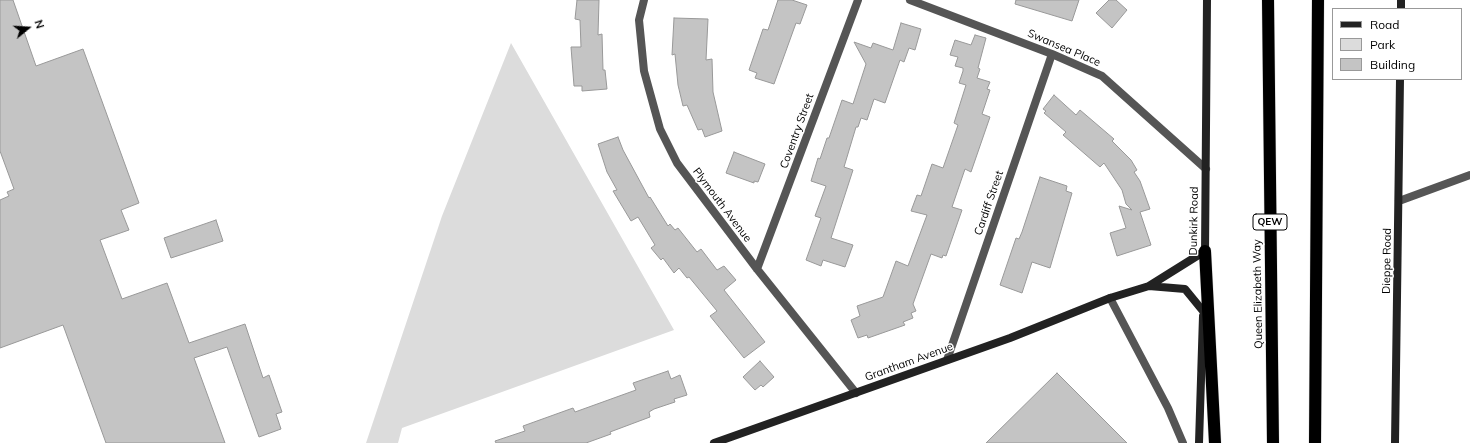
<!DOCTYPE html>
<style>
body{margin:0}
#map{position:relative;width:1470px;height:443px;overflow:hidden;background:#fff;font-family:Mulish,sans-serif}
canvas{display:block}
.legend{position:absolute;left:1332px;top:8px;width:130px;height:72px;box-sizing:border-box;background:#fff;border:1px solid #999;margin:0;padding:5px 7px;list-style:none;font-size:12px;color:#000}
.legend li{display:flex;align-items:center;gap:8px;height:20px}
.legend b{width:20px;border:1px solid #999}
.north{position:absolute;left:8px;top:8px;width:40px;height:40px;-webkit-text-stroke:3px #fff;paint-order:stroke;rotate:72deg;font-size:11px;font-weight:700;line-height:16px;text-align:center;color:#000}
.north::after{content:'';display:block;margin:auto;width:14px;height:18px;background:#000;clip-path:polygon(50% 0,100% 100%,50% 72%,0 100%)}
</style>
<div id="map">
<canvas width="1470" height="443"></canvas>
<ul class="legend">
<li><b style="height:5px;background:#222"></b>Road</li>
<li><b style="height:11px;background:#dcdcdc"></b>Park</li>
<li><b style="height:11px;background:#c4c4c4"></b>Building</li>
</ul>
<div class="north">N</div>
</div>
<script>
const g = document.querySelector('canvas').getContext('2d');
g.lineJoin = 'round';
function fillPath(path, color) { g.fillStyle = color; g.fill(path, 'evenodd'); }
const toPath = rows => new Path2D(rows.map(r => 'M' + r).join(''));
function strokePath(path, color, width, dash) { g.strokeStyle = color; g.lineWidth = width; g.lineCap = dash ? 'butt' : 'round'; g.setLineDash(dash || []); g.stroke(path); }
function drawText(font, color, halo, rows, align = 'center') {
  g.font = font + ' Mulish,sans-serif'; g.lineWidth = 3; g.setLineDash([]); g.textBaseline = 'middle'; g.strokeStyle = halo; g.fillStyle = color; for (const [text, x, y, turn = 0] of rows) {
    g.save(); g.translate(x, y); g.rotate((+turn || 0) * Math.PI / 180); g.textAlign = isNaN(turn) ? turn : align; if (halo) g.strokeText(text, 0, 0); g.fillText(text, 0, 0); g.restore();
  }
}
const green = toPath([
 [511,43,674,330,402,428,398,443,366,443,442,216]
]);
const building = toPath([
 [0,0,13,0,36,66,83,49,139,203,121,210,129,230,100,240,122,299,167,283,189,343,245,324,263,378,269,375,282,412,276,414,281,429,259,437,227,347,194,358,225,443,106,443,63,325,0,348,0,200,9,196,7,192,14,189,0,151,0,0],
 [577,0,599,0,598,35,602,34,603,70,605,70,607,89,582,91,582,86,574,86,571,47,581,47,580,20,575,19,577,0],
 [778,0,792,0,807,5,800,24,796,23,774,84,755,78,757,73,749,70,763,29,768,30,778,0],
 [1016,0,1079,0,1072,21,1015,4,1016,0],
 [1109,0,1116,0,1127,10,1112,28,1096,13,1109,0],
 [674,18,708,19,706,60,712,59,713,92,722,131,705,137,702,129,698,130,687,105,683,106,678,85,675,54,672,55,674,18],
 [901,23,921,29,915,50,909,48,904,62,900,60,885,103,874,99,867,120,861,118,858,127,856,127,844,167,853,170,831,238,853,245,845,267,823,260,821,266,806,260,821,218,815,216,826,186,811,181,818,158,820,159,827,138,829,138,842,100,853,104,866,64,854,42,871,48,873,43,893,50,901,23],
 [975,35,986,38,978,68,980,69,977,78,990,82,987,89,990,90,982,114,990,117,971,172,965,169,952,207,962,210,946,256,943,255,942,258,931,254,913,304,916,311,911,313,913,318,903,322,905,325,868,338,867,335,858,338,851,320,860,316,857,306,883,297,896,261,908,266,927,215,911,211,917,195,921,196,932,164,943,168,958,125,954,123,966,85,959,83,963,71,963,68,955,66,958,57,950,55,955,40,971,45,975,35],
 [1054,95,1076,115,1080,110,1114,139,1112,141,1131,160,1137,170,1134,172,1140,181,1150,209,1140,212,1151,245,1117,256,1110,233,1126,228,1119,206,1132,210,1126,204,1122,190,1104,163,1100,167,1063,135,1066,132,1044,113,1046,111,1043,109,1054,95],
 [618,137,623,150,649,198,650,197,668,226,670,224,675,230,678,228,697,252,701,249,717,270,724,266,736,280,724,290,765,342,744,358,710,316,717,311,689,277,687,278,679,268,674,273,663,258,661,260,651,248,655,245,638,217,631,221,613,191,617,190,607,172,598,144,618,137],
 [734,152,765,164,758,182,754,181,754,183,726,173,734,152],
 [1040,177,1067,186,1066,191,1072,193,1050,268,1032,262,1022,293,1000,285,1016,238,1019,239,1022,232,1040,177],
 [216,220,223,241,171,258,164,238,216,220],
 [760,361,774,377,763,387,761,385,755,390,743,377,760,361],
 [668,371,671,379,680,375,687,395,674,399,675,402,654,409,649,412,650,417,610,432,611,434,586,443,496,443,495,441,525,431,523,426,573,408,575,412,636,390,633,383,668,371],
 [1057,373,1127,443,986,443,1057,373]
]);
const street = toPath([
 [644,0,639,20,644,71,660,129,677,163,757,269,856,393],
 [910,0,1052,54,1102,76,1206,169],
 [1399,201,1470,175],
 [757,269,858,0],
 [1110,298,1168,408,1183,443],
 [947,360,1052,54]
]);
const secondary = toPath([
 [1401,9,1401,0],
 [1205,254,1207,0],
 [1149,286,1185,289,1203,311],
 [714,443,1010,338,1110,298,1149,286,1205,251],
 [1199,443,1203,316],
 [1395,443,1400,79]
]);
const highway = toPath([
 [1268,0,1273,443],
 [1205,251,1215,443],
 [1315,443,1318,0]
]);
const shields = [
 [1270,222,34]
];
const shieldNames = [
 ["QEW",1270,222]
];
const streetNames = [
 ["Swansea Place",1064,48,23],
 ["Coventry Street",797,131,-70],
 ["Cardiff Street",989,203,-71],
 ["Plymouth Avenue",722,205,53],
 ["Dunkirk Road",1194,221,-89],
 ["Dieppe Road",1387,261,-89],
 ["Queen Elizabeth Way",1258,294,-91],
 ["Grantham Avenue",909,362,-20]
];
fillPath(green, '#dcdcdc');
fillPath(building, '#c4c4c4');
strokePath(building, '#999', 1);
strokePath(highway, '#dbdbdb', 13);
strokePath(street, '#555', 8);
strokePath(secondary, '#222', 8);
strokePath(highway, '#000', 12);
for (const [x, y, w] of shields) { const box = new Path2D(); box.roundRect(x - w / 2, y - 8, w, 16, 3); g.fillStyle = '#fff'; g.fill(box); strokePath(box, '#000', 1); }
drawText('bold 10px', '#000', null, shieldNames);
drawText('11px', '#000', '#fff', streetNames);
</script>
